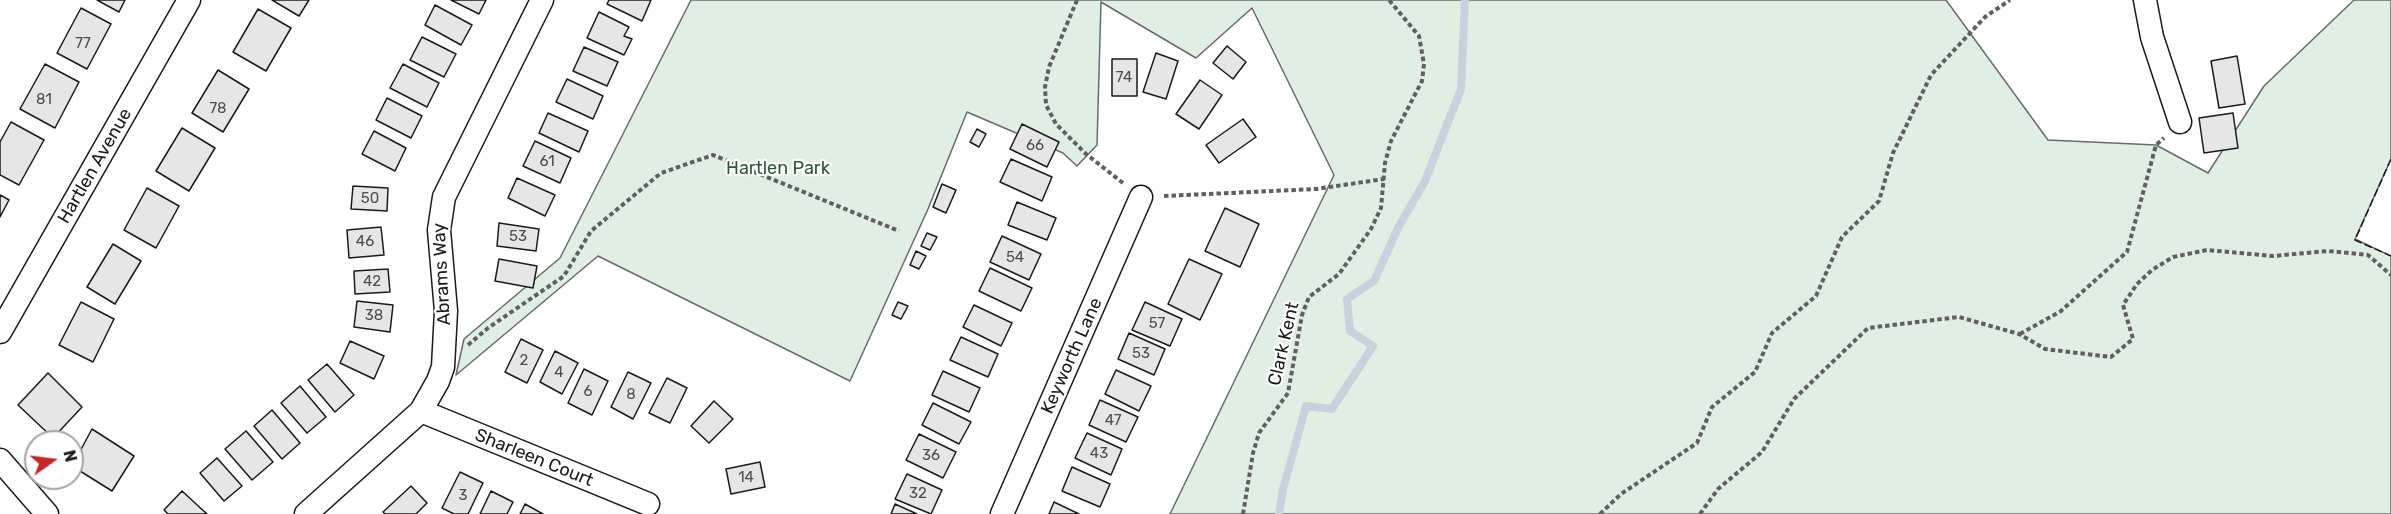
<!DOCTYPE html>
<style>
body{margin:0}
#map{position:relative;width:2391px;height:514px;overflow:hidden;background:#fff;font-family:Rubik,sans-serif}
canvas{display:block}
.north{position:absolute;left:24px;top:430px;width:60px;height:60px;box-sizing:border-box;background:#fff;border:2px solid #a3a3a3;border-radius:50%;rotate:76deg;font-size:16px;font-weight:700;line-height:24px;text-align:center;color:#1a1a1a}
.north::after{content:'';display:block;margin:auto;width:21px;height:27px;background:#c62828;clip-path:polygon(50% 0,100% 100%,50% 72%,0 100%)}
</style>
<div id="map">
<canvas width="2391" height="514"></canvas>
<div class="north">N</div>
</div>
<script>
const g = document.querySelector('canvas').getContext('2d');
g.lineJoin = 'round';
function fillPath(path, color) { g.fillStyle = color; g.fill(path, 'evenodd'); }
const toPath = rows => new Path2D(rows.map(r => 'M' + r).join(''));
function strokePath(path, color, width, dash) { g.strokeStyle = color; g.lineWidth = width; g.lineCap = dash ? 'butt' : 'round'; g.setLineDash(dash || []); g.stroke(path); }
function drawText(font, color, halo, rows, align = 'center') {
  g.font = font + ' Rubik,sans-serif'; g.lineWidth = 4.5; g.setLineDash([]); g.textBaseline = 'middle'; g.strokeStyle = halo; g.fillStyle = color; for (const [text, x, y, turn = 0] of rows) {
    g.save(); g.translate(x, y); g.rotate((+turn || 0) * Math.PI / 180); g.textAlign = isNaN(turn) ? turn : align; if (halo) g.strokeText(text, 0, 0); g.fillText(text, 0, 0); g.restore();
  }
}
const green = toPath([
 [691,0,1946,0,2048,140,2156,145,2208,173,2264,86,2354,0,2391,0,2391,159,2355,239,2391,256,2391,514,1170,514,1334,175,1252,8,1196,58,1101,2,1097,145,1077,166,1063,153,967,112,928,209,850,381,598,256,456,375,464,339,560,258,691,0]
]);
const stream = toPath([
 [1279,514,1283,489,1306,406,1332,409,1373,346,1350,331,1347,299,1374,281,1399,226,1425,181,1461,89,1465,0]
]);
const building = toPath([
 [97,0,125,0,119,12,97,0],
 [272,0,309,0,299,16,272,0],
 [451,0,486,0,479,14,451,0],
 [609,0,651,0,642,21,607,4,609,0],
 [435,5,472,25,461,45,425,25,435,5],
 [81,8,111,24,87,69,57,53,81,8],
 [258,9,291,28,266,71,233,52,258,9],
 [599,12,629,27,624,36,632,39,624,55,587,38,599,12],
 [422,37,456,54,444,77,410,60,422,37],
 [1227,46,1246,62,1233,79,1213,63,1227,46],
 [584,47,618,62,607,86,573,71,584,47],
 [1156,53,1178,61,1166,99,1143,92,1156,53],
 [2237,56,2245,104,2219,108,2211,61,2237,56],
 [1112,59,1137,59,1137,96,1112,96,1112,59],
 [45,64,79,82,55,128,20,109,45,64],
 [403,64,439,83,427,107,390,88,403,64],
 [218,70,249,89,223,132,192,113,218,70],
 [567,79,603,96,593,119,556,102,567,79],
 [1200,80,1222,95,1199,129,1176,114,1200,80],
 [387,98,422,116,411,138,376,120,387,98],
 [548,113,588,131,579,152,539,133,548,113],
 [2233,113,2238,148,2204,153,2199,118,2233,113],
 [1243,119,1256,137,1219,163,1206,145,1243,119],
 [11,122,44,140,19,185,0,175,0,142,11,122],
 [1022,124,1059,142,1047,167,1010,149,1022,124],
 [182,128,215,148,189,191,156,171,182,128],
 [977,129,986,134,979,147,970,142,977,129],
 [374,131,406,148,395,171,362,154,374,131],
 [535,141,571,158,560,183,523,166,535,141],
 [1011,159,1052,177,1042,201,1000,182,1011,159],
 [517,178,555,195,545,216,508,198,517,178],
 [942,184,956,190,946,213,933,207,942,184],
 [353,186,388,188,387,211,351,209,353,186],
 [147,188,179,206,156,248,124,230,147,188],
 [0,195,9,200,0,217,0,195],
 [1017,202,1056,218,1047,240,1008,225,1017,202],
 [1225,208,1259,224,1240,267,1205,251,1225,208],
 [499,223,539,229,536,251,497,246,499,223],
 [381,227,384,255,349,258,347,230,381,227],
 [927,233,937,237,930,250,921,246,927,233],
 [1002,236,1041,254,1029,280,990,262,1002,236],
 [113,244,141,261,115,304,87,287,113,244],
 [916,251,926,256,919,269,910,265,916,251],
 [499,259,537,266,533,288,495,281,499,259],
 [1189,259,1222,274,1200,320,1168,304,1189,259],
 [990,268,1032,288,1021,311,979,291,990,268],
 [388,269,390,292,355,294,354,271,388,269],
 [357,301,393,305,390,332,354,327,357,301],
 [81,302,114,319,93,362,59,345,81,302],
 [898,302,908,306,901,319,892,315,898,302],
 [1145,302,1182,319,1170,346,1132,330,1145,302],
 [974,305,1012,323,1001,346,963,327,974,305],
 [1129,333,1165,349,1154,375,1118,359,1129,333],
 [961,337,998,354,988,377,950,360,961,337],
 [521,339,543,350,527,383,505,372,521,339],
 [350,341,384,356,374,379,340,363,350,341],
 [555,351,578,363,562,394,540,382,555,351],
 [327,364,354,395,335,412,308,380,327,364],
 [584,369,608,381,592,415,568,403,584,369],
 [1116,370,1151,386,1139,411,1105,394,1116,370],
 [943,371,980,388,969,412,932,395,943,371],
 [628,372,651,383,633,419,611,407,628,372],
 [48,373,82,407,53,438,18,405,48,373],
 [667,378,687,388,670,423,649,413,667,378],
 [300,386,326,417,307,433,281,403,300,386],
 [1100,400,1138,417,1126,442,1089,425,1100,400],
 [714,401,733,419,709,443,691,426,714,401],
 [933,403,971,422,959,444,922,425,933,403],
 [272,410,300,443,282,459,254,426,272,410],
 [92,429,134,456,112,491,72,466,92,429],
 [246,431,273,462,252,480,225,449,246,431],
 [1087,433,1122,449,1111,475,1075,458,1087,433],
 [919,434,956,452,943,478,906,460,919,434],
 [217,458,242,486,224,501,200,473,217,458],
 [760,462,765,487,731,494,726,469,760,462],
 [1072,467,1110,484,1100,507,1062,491,1072,467],
 [460,472,483,483,468,514,454,514,442,508,460,472],
 [907,474,942,490,931,514,895,499,907,474],
 [411,486,427,503,416,514,385,514,383,512,411,486],
 [182,491,207,514,168,514,164,510,182,491],
 [491,491,513,502,507,514,480,514,491,491],
 [1054,502,1079,514,1049,514,1054,502],
 [525,504,543,514,520,514,525,504],
 [895,504,917,514,891,514,895,504]
]);
const path = toPath([
 [1077,0,1049,67,1045,87,1046,105,1056,124,1086,154,1123,183],
 [1164,196,1316,189,1384,179],
 [2020,334,2061,311,2127,252,2156,145,2164,138],
 [468,345,488,328,564,276,591,231,661,173,713,155,899,231],
 [1243,514,1253,453,1259,433,1288,393,1302,315,1309,297,1339,274,1371,229,1381,208,1385,163,1391,141,1422,81,1424,64,1419,36,1389,0],
 [1600,514,1621,494,1697,443,1712,407,1755,372,1772,333,1816,296,1842,237,1879,201,1893,153,1931,75,1985,17,2010,0],
 [1700,514,1718,489,1762,452,1794,399,1868,328,1959,317,2019,334,2045,349,2111,357,2133,339,2123,305,2137,284,2152,270,2173,257,2207,250,2273,256,2328,251,2368,255,2391,275]
]);
const street = toPath([
 [2145,0,2152,37,2180,122],
 [0,332,189,0],
 [421,411,648,504],
 [0,460,47,514],
 [306,514,421,411,438,381,443,367,446,311,439,230,444,197,542,0],
 [1002,514,1141,197]
]);
const fence = toPath([
 [2391,159,2355,240,2391,256]
]);
const numberNames = [
 ["77",83,44],
 ["74",1124,78],
 ["81",44,100],
 ["78",218,109],
 ["66",1035,146],
 ["61",547,162],
 ["50",370,199],
 ["53",518,237],
 ["46",365,242],
 ["54",1015,258],
 ["42",372,282],
 ["38",374,316],
 ["57",1157,324],
 ["53",1141,354],
 ["2",524,361],
 ["4",559,373],
 ["6",588,392],
 ["8",631,395],
 ["47",1113,421],
 ["43",1099,454],
 ["36",931,456],
 ["14",746,478],
 ["32",918,494],
 ["3",463,496]
];
const streetNames = [
 ["Hartlen Avenue",95,166,-60],
 ["Abrams Way",442,274,-93],
 ["Clark Kent",1284,344,-77],
 ["Keyworth Lane",1072,356,-66],
 ["Sharleen Court",534,458,22]
];
const parkNames = [
 ["Hartlen Park",778,169]
];
fillPath(green, '#e0efe3');
strokePath(green, '#6a6a6a', 1.5);
strokePath(stream, '#c6d2dc', 8);
fillPath(building, '#e6e6e6');
strokePath(building, '#1a1a1a', 1.5);
strokePath(street, '#1a1a1a', 25);
strokePath(path, '#5f5f5f', 4, [4.5, 3]);
strokePath(street, '#fff', 22);
strokePath(fence, '#1a1a1a', 1.5, [8, 3]);
drawText('15px', '#4d4d4d', null, numberNames);
drawText('18px', '#1a1a1a', '#fff', streetNames);
drawText('18px', '#2b5a34', '#fff', parkNames);
</script>
